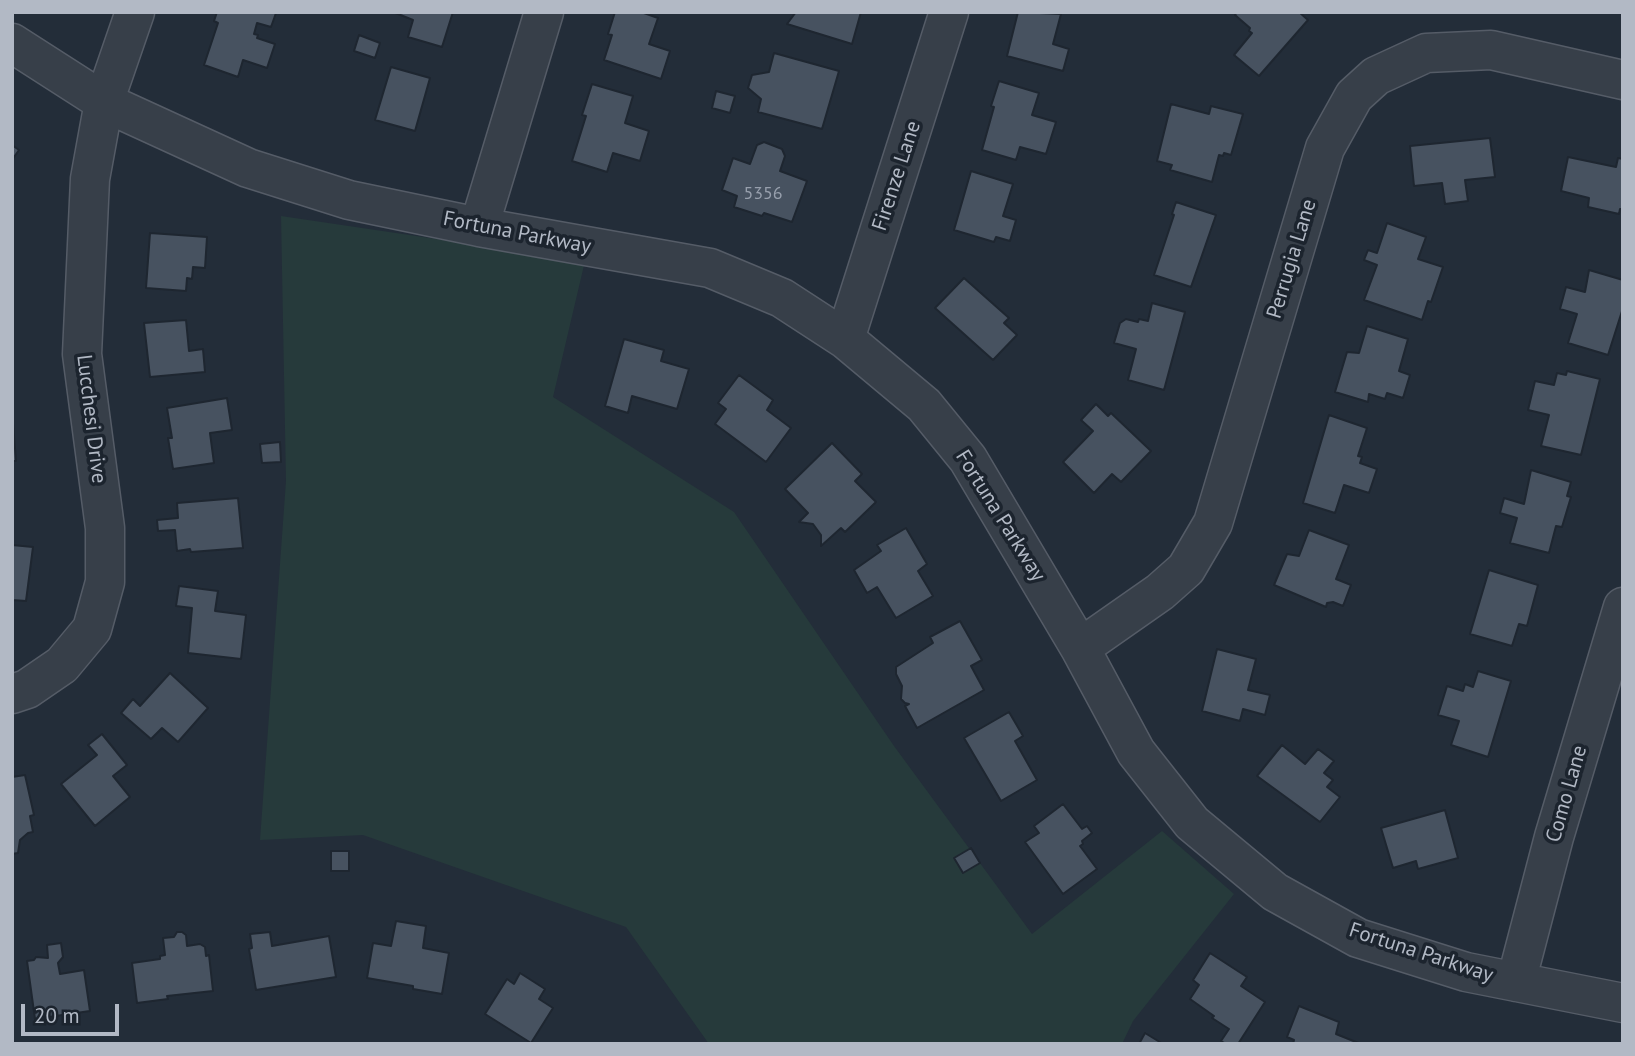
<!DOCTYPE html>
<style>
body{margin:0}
#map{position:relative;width:1635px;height:1056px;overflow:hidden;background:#232d39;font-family:"PT Sans",sans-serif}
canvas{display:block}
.frame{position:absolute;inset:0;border:14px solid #b2b9c5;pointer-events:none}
.scale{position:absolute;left:21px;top:1004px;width:98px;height:32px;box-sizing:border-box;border:4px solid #b2b9c5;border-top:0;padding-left:9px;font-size:21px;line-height:24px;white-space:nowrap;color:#b2b9c5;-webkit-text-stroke:5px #1c242e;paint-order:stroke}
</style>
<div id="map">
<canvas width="1635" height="1056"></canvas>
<div class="frame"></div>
<div class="scale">20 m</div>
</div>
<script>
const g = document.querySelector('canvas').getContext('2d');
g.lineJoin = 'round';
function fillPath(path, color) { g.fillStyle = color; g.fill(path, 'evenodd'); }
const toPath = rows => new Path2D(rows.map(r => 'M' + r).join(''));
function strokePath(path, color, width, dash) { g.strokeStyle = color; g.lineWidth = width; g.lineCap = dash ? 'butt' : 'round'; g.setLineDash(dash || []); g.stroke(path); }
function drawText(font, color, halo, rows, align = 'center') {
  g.font = font + ' "PT Sans",sans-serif'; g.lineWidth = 7; g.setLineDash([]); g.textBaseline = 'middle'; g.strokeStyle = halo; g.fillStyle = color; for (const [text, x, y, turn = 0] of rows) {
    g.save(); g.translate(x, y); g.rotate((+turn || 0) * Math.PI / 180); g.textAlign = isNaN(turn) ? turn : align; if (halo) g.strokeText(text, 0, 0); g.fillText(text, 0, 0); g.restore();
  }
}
const green = toPath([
 [281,216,585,261,553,397,734,512,894,746,1032,934,1162,831,1234,894,1133,1021,1122,1044,709,1044,626,927,363,835,260,840,286,481]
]);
const building = toPath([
 [217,12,276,13,271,27,257,23,254,34,258,35,257,38,275,44,267,68,243,60,238,77,204,65,218,23,214,21,217,12],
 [393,12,453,12,442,47,408,37,413,20,393,12],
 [615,12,641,12,658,18,649,44,670,51,661,79,604,60,612,35,608,34,615,12],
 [861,12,852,44,787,24,796,12,861,12],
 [1018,12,1061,14,1053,44,1069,49,1063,71,1007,56,1018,12],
 [1237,12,1299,12,1308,20,1259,76,1234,55,1252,33,1249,31,1250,28,1235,15,1237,12],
 [359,35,380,43,375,58,354,51,359,35],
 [774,53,839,71,822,129,758,112,761,99,748,88,752,75,769,72,774,53],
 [391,67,430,78,415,131,375,120,391,67],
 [999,81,1039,93,1032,115,1056,122,1046,154,1020,147,1016,160,982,150,994,107,991,106,999,81],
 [592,84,633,96,625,123,649,131,640,161,613,153,607,172,572,161,586,116,582,115,592,84],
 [716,91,735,96,730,113,712,108,716,91],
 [1171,104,1209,114,1211,106,1243,114,1231,155,1224,153,1223,156,1219,155,1212,182,1170,170,1172,165,1157,161,1171,104],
 [1490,138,1495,177,1465,180,1468,201,1445,204,1442,183,1414,186,1410,146,1490,138],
 [764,142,782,149,785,156,780,171,807,181,792,222,764,213,762,216,734,207,737,196,722,190,733,158,750,164,757,145,764,142],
 [12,145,19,150,12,160,12,145],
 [1568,157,1616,167,1618,158,1623,159,1623,209,1620,209,1619,214,1588,207,1589,198,1561,191,1568,157],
 [971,171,1013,184,1003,216,1016,220,1010,241,996,237,994,242,954,230,971,171],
 [1176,202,1216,215,1191,287,1154,275,1174,215,1172,214,1176,202],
 [1387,223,1426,237,1418,259,1443,267,1431,302,1428,301,1422,320,1364,300,1377,265,1364,260,1368,250,1377,253,1387,223],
 [150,233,207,237,205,268,193,267,192,279,187,278,186,291,146,288,150,233],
 [1589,270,1623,280,1623,308,1608,355,1568,343,1577,314,1560,309,1566,287,1585,292,1589,270],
 [964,278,1009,318,1004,323,1017,335,993,360,935,308,964,278],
 [1152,303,1185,312,1164,390,1128,380,1136,349,1114,343,1120,323,1126,319,1138,322,1139,319,1148,321,1152,303],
 [186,320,189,351,203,349,205,372,150,377,144,323,186,320],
 [1367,326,1408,339,1399,371,1410,375,1403,398,1387,393,1385,399,1369,394,1368,402,1335,392,1347,352,1359,353,1367,326],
 [624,339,664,350,661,361,689,369,677,409,632,396,628,413,605,406,624,339],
 [1567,371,1600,379,1581,455,1541,446,1549,415,1528,410,1535,381,1554,385,1557,373,1566,375,1567,371],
 [739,375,773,400,767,410,791,428,766,462,715,424,726,409,718,403,739,375],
 [227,398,232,430,210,433,214,463,173,469,168,438,172,438,167,408,227,398],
 [1096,404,1108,416,1111,413,1151,451,1121,482,1112,474,1094,493,1063,462,1093,431,1081,420,1096,404],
 [12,411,16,461,12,461,12,411],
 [1329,415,1367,428,1358,456,1362,457,1360,463,1377,469,1369,493,1344,485,1335,513,1303,503,1329,415],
 [280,442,281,462,262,463,260,444,280,442],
 [832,443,862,474,855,481,876,502,845,532,841,528,821,546,821,535,813,524,799,522,808,513,785,489,832,443],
 [1531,470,1571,482,1567,496,1571,497,1562,527,1556,526,1549,553,1510,543,1517,518,1500,513,1504,498,1524,504,1531,470],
 [238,498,243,548,191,552,190,549,177,551,175,530,158,531,157,520,178,518,177,503,238,498],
 [906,528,927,564,918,571,933,596,896,618,877,587,867,593,854,570,881,551,877,545,906,528],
 [1309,530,1349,545,1336,579,1351,585,1343,606,1333,602,1327,603,1326,607,1274,585,1287,554,1299,556,1309,530],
 [12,545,33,547,26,601,12,600,12,545],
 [1489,570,1538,585,1527,626,1519,624,1512,646,1470,634,1489,570],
 [179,586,218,591,215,611,246,615,241,659,188,653,192,608,176,606,179,586],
 [960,621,982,660,971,666,984,690,917,728,905,706,909,704,905,703,901,699,902,686,896,674,896,667,933,643,930,637,960,621],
 [1217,649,1256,659,1248,690,1270,695,1265,715,1243,709,1240,721,1202,711,1217,649],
 [1478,671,1511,681,1488,757,1451,745,1459,721,1438,715,1447,686,1463,691,1465,684,1473,687,1478,671],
 [170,673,208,708,178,742,162,728,151,739,121,713,133,699,140,706,170,673],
 [1009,712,1023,736,1015,741,1037,780,1001,801,964,738,1009,712],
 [102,734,127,765,113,776,130,797,95,826,61,784,97,755,88,745,102,734],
 [1282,745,1305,764,1318,749,1334,761,1324,773,1333,780,1327,787,1340,797,1320,822,1257,776,1282,745],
 [25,775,34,815,30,816,33,832,28,833,20,840,18,853,12,854,12,777,25,775],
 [1063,804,1082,829,1087,826,1092,833,1082,841,1083,844,1080,846,1097,869,1063,894,1025,842,1039,833,1034,826,1063,804],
 [1445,810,1458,858,1418,869,1416,861,1393,868,1381,828,1445,810],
 [971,848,980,863,963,873,954,858,971,848],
 [331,851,349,851,349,871,331,871,331,851],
 [396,921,426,926,423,948,449,953,442,994,413,989,413,986,367,978,373,943,391,946,396,921],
 [177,932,182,932,186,935,187,946,200,944,205,947,206,956,209,955,213,991,167,996,168,999,137,1003,132,963,160,959,160,956,165,955,163,938,174,937,177,932],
 [270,932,272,946,329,936,336,977,256,990,249,949,252,948,250,934,270,932],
 [61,943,63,957,58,963,60,974,84,970,90,1011,35,1019,27,961,34,960,36,957,48,958,47,945,61,943],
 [1210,953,1247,977,1241,986,1265,1002,1238,1044,1226,1044,1221,1041,1229,1029,1212,1018,1214,1016,1190,999,1199,985,1193,980,1210,953],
 [520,973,545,989,539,999,553,1008,531,1043,485,1014,507,979,514,984,520,973],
 [1299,1006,1339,1022,1336,1034,1361,1044,1293,1044,1294,1040,1287,1037,1299,1006],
 [1145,1033,1163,1044,1139,1044,1145,1033]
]);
const minor = toPath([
 [12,43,104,102,248,168,349,200,479,227,710,268,782,298,845,339,924,405,968,459,1080,648,1136,752,1192,823,1275,892,1358,938,1466,972,1623,1003],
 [479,227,544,12],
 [845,339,949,12],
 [1080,648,1160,592,1186,569,1213,523,1325,148,1354,96,1376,76,1426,53,1491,50,1623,80],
 [12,694,27,689,62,665,92,629,105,582,105,528,82,354,90,179,104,102,135,12],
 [1516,982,1554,837,1623,607]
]);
const numberNames = [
 ["5356",763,194]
];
const streetNames = [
 ["Firenze Lane",897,176,-72],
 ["Fortuna Parkway",517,233,11],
 ["Perrugia Lane",1292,259,-73],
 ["Lucchesi Drive",91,419,83],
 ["Fortuna Parkway",1000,516,58],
 ["Como Lane",1567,794,-74],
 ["Fortuna Parkway",1421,953,18]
];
fillPath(green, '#263a3b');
fillPath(building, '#475260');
strokePath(building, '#1e2630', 2);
strokePath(minor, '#555c67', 41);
strokePath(minor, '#373f49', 38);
drawText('18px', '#979fac', null, numberNames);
drawText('21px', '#b2b9c5', '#1c242e', streetNames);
</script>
